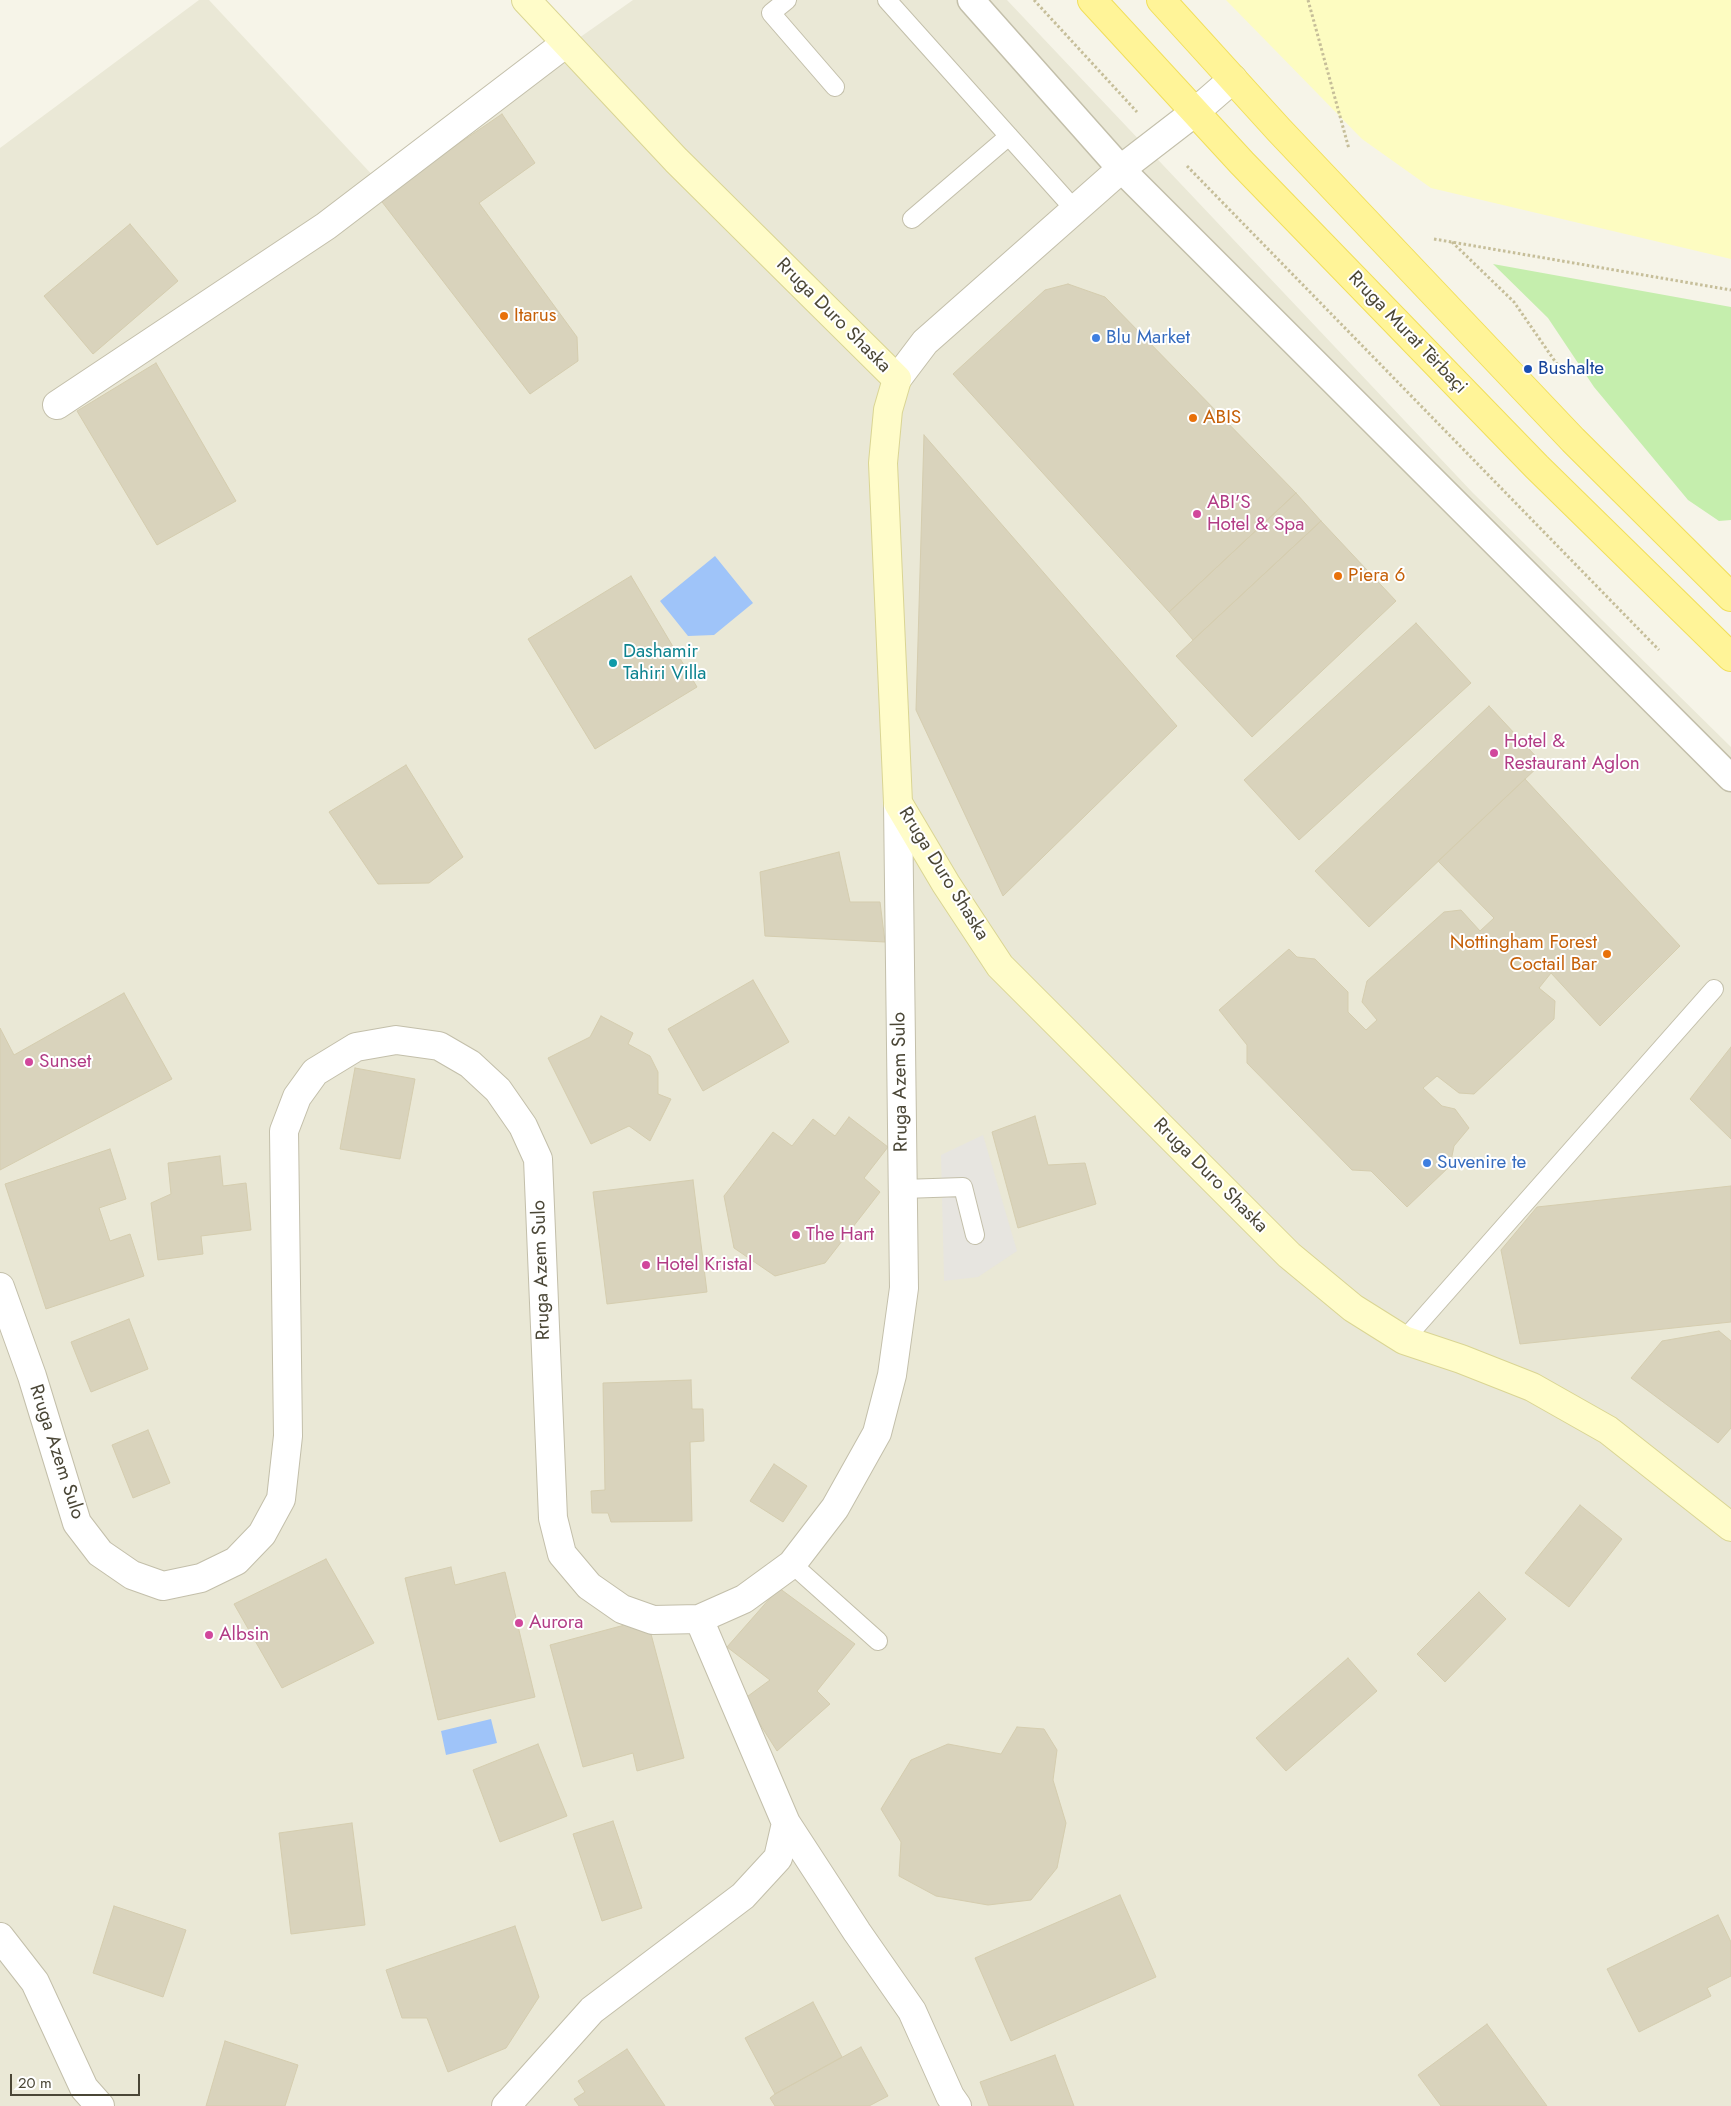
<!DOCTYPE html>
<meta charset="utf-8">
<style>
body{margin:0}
#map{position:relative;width:1731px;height:2106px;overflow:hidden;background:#f6f4e8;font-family:Jost,sans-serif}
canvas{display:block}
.scale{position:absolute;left:10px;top:2074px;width:130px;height:22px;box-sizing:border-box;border:2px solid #4a4636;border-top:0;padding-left:6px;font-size:15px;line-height:18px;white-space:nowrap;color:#4a4636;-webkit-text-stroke:4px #fff;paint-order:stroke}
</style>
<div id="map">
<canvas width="1731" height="2106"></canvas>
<div class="scale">20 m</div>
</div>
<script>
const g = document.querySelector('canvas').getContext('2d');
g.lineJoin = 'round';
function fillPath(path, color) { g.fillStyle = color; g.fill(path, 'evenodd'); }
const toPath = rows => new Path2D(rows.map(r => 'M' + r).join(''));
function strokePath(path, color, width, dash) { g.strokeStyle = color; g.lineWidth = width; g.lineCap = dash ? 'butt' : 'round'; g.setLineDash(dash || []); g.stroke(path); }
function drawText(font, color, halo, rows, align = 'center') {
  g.font = font + ' Jost,sans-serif'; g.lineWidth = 4; g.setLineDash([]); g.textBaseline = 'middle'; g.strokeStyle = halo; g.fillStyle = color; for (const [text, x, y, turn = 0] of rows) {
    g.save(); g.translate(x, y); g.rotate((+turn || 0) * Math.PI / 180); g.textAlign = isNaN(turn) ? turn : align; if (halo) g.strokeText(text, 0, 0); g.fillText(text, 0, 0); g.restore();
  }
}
const residential = toPath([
 [199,0,209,0,377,180,633,0,1007,0,1473,493,1731,747,1731,2106,0,2106,0,148]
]);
const green = toPath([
 [1493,264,1731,307,1731,520,1719,521,1688,500,1594,387,1548,318]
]);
const sand = toPath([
 [1226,0,1731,0,1731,259,1431,188,1362,139]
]);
const parking = toPath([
 [983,1135,1017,1251,978,1277,944,1281,941,1155]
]);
const water = toPath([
 [715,556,753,603,714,635,688,636,660,601],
 [491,1719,497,1743,446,1755,441,1731]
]);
const building = toPath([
 [502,114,535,163,479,203,577,337,578,361,530,394,379,198,502,114],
 [130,224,178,281,93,354,44,296,130,224],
 [1068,284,1105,297,1296,493,1169,612,953,374,1045,290,1068,284],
 [156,363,236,501,157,545,77,411,156,363],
 [924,435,1177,726,1003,896,916,710,924,435],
 [1296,493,1321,521,1193,640,1169,612,1296,493],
 [1321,521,1396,601,1252,737,1176,656,1321,521],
 [631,576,697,687,595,749,528,639,631,576],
 [1416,623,1471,683,1299,840,1244,780,1416,623],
 [1489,706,1542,763,1369,927,1315,871,1489,706],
 [406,765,463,857,429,883,378,884,329,812,406,765],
 [1525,779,1680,946,1600,1026,1551,973,1539,988,1555,1001,1554,1019,1474,1094,1459,1093,1437,1076,1423,1088,1442,1106,1455,1109,1469,1128,1454,1146,1450,1166,1407,1207,1371,1171,1352,1170,1247,1063,1247,1045,1219,1010,1289,949,1297,957,1315,959,1348,992,1348,1012,1366,1030,1377,1020,1362,1002,1367,981,1444,912,1461,910,1480,931,1494,918,1438,861,1525,779],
 [839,852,850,902,880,902,885,942,765,936,760,872,839,852],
 [753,980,789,1042,703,1091,668,1029,753,980],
 [124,993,172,1079,0,1170,0,1028,14,1055,124,993],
 [601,1016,633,1033,628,1044,650,1056,658,1072,658,1094,671,1099,650,1141,629,1126,591,1144,548,1058,590,1037,601,1016],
 [1731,1047,1731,1139,1690,1099,1731,1047],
 [355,1068,415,1079,400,1159,340,1149,355,1068],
 [1035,1116,1048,1165,1085,1163,1096,1204,1018,1228,992,1132,1035,1116],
 [849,1117,888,1147,864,1178,880,1192,825,1263,775,1276,734,1248,724,1196,773,1132,792,1146,813,1119,835,1136,849,1117],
 [110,1149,126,1199,99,1208,110,1241,130,1234,144,1276,46,1309,5,1184,110,1149],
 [220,1156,223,1186,246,1183,251,1230,201,1236,203,1254,158,1260,151,1203,171,1194,168,1163,220,1156],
 [693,1180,707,1292,607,1304,593,1192,693,1180],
 [1731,1186,1731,1322,1520,1344,1501,1250,1537,1207,1731,1186],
 [129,1319,148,1369,91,1392,71,1342,129,1319],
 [1719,1331,1731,1341,1731,1428,1718,1443,1631,1378,1662,1341,1719,1331],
 [691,1380,692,1409,703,1409,704,1441,690,1442,692,1521,611,1522,608,1513,592,1513,591,1491,605,1490,603,1383,691,1380],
 [148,1430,170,1483,133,1498,112,1445,148,1430],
 [774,1464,807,1486,783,1522,750,1501,774,1464],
 [1580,1505,1622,1539,1569,1607,1525,1573,1580,1505],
 [326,1559,374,1643,282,1688,234,1604,326,1559],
 [451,1567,455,1585,505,1572,535,1697,438,1720,405,1578,451,1567],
 [779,1588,855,1644,817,1691,830,1704,777,1751,744,1699,770,1680,727,1647,779,1588],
 [1479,1592,1506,1619,1445,1682,1417,1654,1479,1592],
 [647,1619,684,1758,637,1771,633,1753,583,1767,550,1645,647,1619],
 [1348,1658,1377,1691,1286,1771,1256,1738,1348,1658],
 [1017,1727,1044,1729,1057,1750,1053,1780,1066,1823,1057,1868,1031,1900,988,1905,936,1896,899,1876,901,1842,881,1809,911,1760,948,1744,1001,1754,1017,1727],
 [538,1744,567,1816,500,1842,473,1770,538,1744],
 [613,1821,642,1908,602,1921,573,1834,613,1821],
 [352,1823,365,1925,291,1934,279,1833,352,1823],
 [1120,1895,1156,1977,1011,2041,975,1958,1120,1895],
 [114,1906,186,1930,163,1997,93,1973,114,1906],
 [1718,1915,1731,1942,1731,1976,1707,1988,1711,1996,1639,2032,1607,1969,1718,1915],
 [515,1926,539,1997,506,2048,448,2072,427,2018,402,2018,386,1970,515,1926],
 [813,2002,842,2057,775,2094,745,2038,813,2002],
 [1487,2024,1547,2106,1441,2106,1418,2075,1487,2024],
 [225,2041,298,2065,285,2106,206,2106,225,2041],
 [861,2047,888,2096,869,2106,775,2106,770,2098,775,2094,861,2047],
 [627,2049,665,2106,579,2106,574,2099,585,2092,578,2081,627,2049],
 [1055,2055,1074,2106,989,2106,980,2082,1055,2055]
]);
const path = toPath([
 [1034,0,1137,112],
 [1308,0,1349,149],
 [1187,166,1659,650],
 [1434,239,1731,290],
 [1452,242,1514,302,1561,370]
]);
const service = toPath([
 [787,0,771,13,835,87],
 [887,0,1075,210],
 [912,219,1009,136],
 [903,1189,963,1187,975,1235],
 [1404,1340,1714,989],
 [792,1564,878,1641]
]);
const pedestrian = toPath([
 [971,0,1121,169,1731,778]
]);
const minor = toPath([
 [897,379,925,342,1121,169,1195,112,1233,79],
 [57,405,326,226,566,43],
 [0,1287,32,1376,77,1523,100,1553,132,1575,163,1586,201,1578,236,1561,262,1534,281,1499,288,1436,284,1131,297,1097,315,1072,356,1047,396,1040,439,1046,470,1064,498,1090,523,1126,538,1159,553,1518,562,1554,589,1586,622,1609,653,1620,699,1619,744,1599,792,1564,835,1508,877,1433,892,1375,904,1288,898,803],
 [786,1823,857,1932,912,2011,950,2096,957,2106],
 [0,1937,35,1982,84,2088,100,2106],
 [506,2106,592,2010,743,1896,778,1858,786,1823,699,1619]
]);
const secondary = toPath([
 [526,0,676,160,897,379,888,410,883,463,898,803,946,884,1000,966,1289,1255,1353,1308,1404,1340,1461,1359,1532,1387,1608,1430,1731,1527]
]);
const primary = toPath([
 [1092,0,1242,163,1537,467,1731,657],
 [1161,0,1279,130,1573,440,1731,597]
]);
const markers = [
 [504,316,5,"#e8710a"],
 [1096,338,5,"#3f7fe0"],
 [1528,369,5,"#1a4fb4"],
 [1193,418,5,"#e8710a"],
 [1197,514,5,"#d1479c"],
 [1338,576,5,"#e8710a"],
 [613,663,5,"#0f9aa8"],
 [1494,753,5,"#d1479c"],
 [1607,954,5,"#e8710a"],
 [29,1062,5,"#d1479c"],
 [1427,1163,5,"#3f7fe0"],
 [796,1235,5,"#d1479c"],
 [646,1265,5,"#d1479c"],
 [519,1623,5,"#d1479c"],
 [209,1635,5,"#d1479c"]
];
const foodNames = [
 ["Itarus",514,316],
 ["ABIS",1203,418],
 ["Piera 6",1348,576],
 ["Nottingham Forest",1597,943,"right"],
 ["Coctail Bar",1597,965,"right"]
];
const streetNames = [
 ["Rruga Duro Shaska",833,316,45],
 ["Rruga Murat Tërbaçi",1407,333,46],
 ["Rruga Duro Shaska",943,874,58],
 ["Rruga Azem Sulo",901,1082,-91],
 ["Rruga Duro Shaska",1210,1176,45],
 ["Rruga Azem Sulo",542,1270,-92],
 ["Rruga Azem Sulo",56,1452,72]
];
const shopNames = [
 ["Blu Market",1106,338],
 ["Suvenire te",1437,1163]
];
const transitNames = [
 ["Bushalte",1538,369]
];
const hotelNames = [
 ["ABI'S",1207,503],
 ["Hotel & Spa",1207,525],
 ["Hotel &",1504,742],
 ["Restaurant Aglon",1504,764],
 ["Sunset",39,1062],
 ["The Hart",806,1235],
 ["Hotel Kristal",656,1265],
 ["Aurora",529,1623],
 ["Albsin",219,1635]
];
const cultureNames = [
 ["Dashamir",623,652],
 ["Tahiri Villa",623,674]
];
fillPath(residential, '#eae8d6');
fillPath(green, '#c5eead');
fillPath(sand, '#fdfcc1');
fillPath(parking, '#e7e5e0');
fillPath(water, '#9fc4f9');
fillPath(building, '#d9d3bc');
strokePath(building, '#d5cdaf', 1);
strokePath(service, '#c3bfaa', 20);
strokePath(pedestrian, '#c3bfaa', 29);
strokePath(minor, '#c3bfaa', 30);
strokePath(secondary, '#dad593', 30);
strokePath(primary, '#f1df5b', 30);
strokePath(path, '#c6be99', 3, [2.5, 2.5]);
strokePath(service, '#fff', 18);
strokePath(pedestrian, '#fff', 26);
strokePath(minor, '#fff', 28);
strokePath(secondary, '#fffcc9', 28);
strokePath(primary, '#fff498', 28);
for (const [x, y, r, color] of markers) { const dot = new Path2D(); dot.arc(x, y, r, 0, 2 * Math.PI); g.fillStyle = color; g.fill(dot); strokePath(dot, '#fff', 2); }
drawText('19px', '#c56008', '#fff', foodNames, 'left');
drawText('19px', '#4a4636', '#fff', streetNames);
drawText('19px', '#366cbe', '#fff', shopNames, 'left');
drawText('19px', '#164399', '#fff', transitNames, 'left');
drawText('19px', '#b23c85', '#fff', hotelNames, 'left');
drawText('19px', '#0d838f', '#fff', cultureNames, 'left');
</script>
